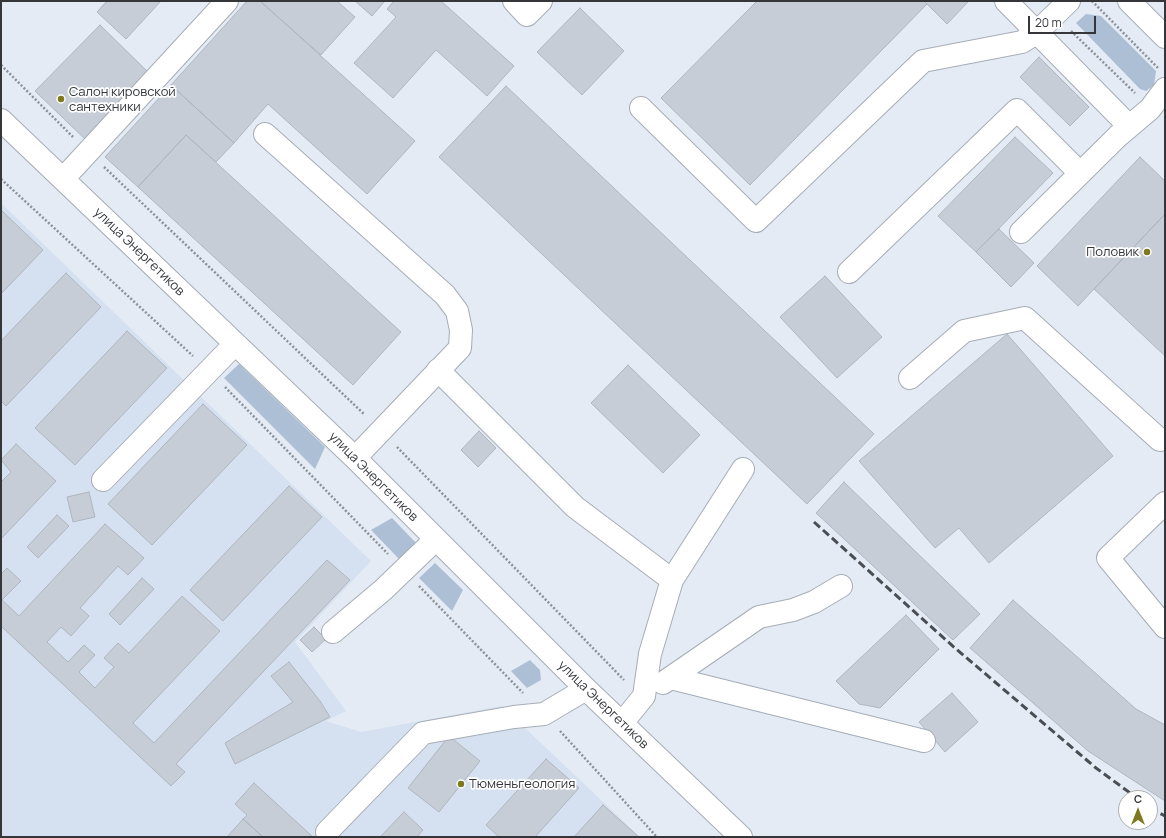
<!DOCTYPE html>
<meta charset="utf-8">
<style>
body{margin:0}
#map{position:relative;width:1166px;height:838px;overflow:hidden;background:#e4ebf4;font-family:Manrope,sans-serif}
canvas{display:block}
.frame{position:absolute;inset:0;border:2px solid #34363a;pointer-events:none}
.north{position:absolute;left:1118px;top:790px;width:40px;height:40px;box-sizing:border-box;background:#fff;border:1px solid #aeafb0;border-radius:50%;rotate:0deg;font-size:11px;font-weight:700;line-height:16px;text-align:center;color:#34363a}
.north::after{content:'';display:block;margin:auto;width:14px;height:18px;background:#7f791e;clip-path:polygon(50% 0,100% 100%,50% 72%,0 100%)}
.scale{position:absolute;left:1028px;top:16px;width:68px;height:18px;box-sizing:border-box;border:2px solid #34363a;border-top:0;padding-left:5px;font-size:12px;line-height:14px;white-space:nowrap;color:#34363a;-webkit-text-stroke:3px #fff;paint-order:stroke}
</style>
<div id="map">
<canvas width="1166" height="838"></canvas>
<div class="frame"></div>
<div class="north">С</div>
<div class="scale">20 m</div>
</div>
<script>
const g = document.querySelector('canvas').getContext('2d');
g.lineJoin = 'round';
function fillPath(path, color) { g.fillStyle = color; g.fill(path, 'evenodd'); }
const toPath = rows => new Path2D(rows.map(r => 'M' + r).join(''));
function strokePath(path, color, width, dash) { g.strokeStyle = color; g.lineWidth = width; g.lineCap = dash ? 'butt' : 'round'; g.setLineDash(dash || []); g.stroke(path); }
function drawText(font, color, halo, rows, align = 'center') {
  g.font = font + ' Manrope,sans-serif'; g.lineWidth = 3.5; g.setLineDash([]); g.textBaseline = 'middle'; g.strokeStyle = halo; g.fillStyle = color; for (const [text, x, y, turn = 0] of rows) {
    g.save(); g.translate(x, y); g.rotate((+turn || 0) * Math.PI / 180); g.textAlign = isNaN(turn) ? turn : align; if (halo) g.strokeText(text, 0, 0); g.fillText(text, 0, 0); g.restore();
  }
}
const built = toPath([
 [1,203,371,561,295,642,346,711,326,721,361,732,502,706,640,837,1,837]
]);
const green = toPath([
 [1086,14,1101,16,1156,71,1154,85,1146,91,1140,89,1076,23],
 [239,364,325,447,315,469,224,378],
 [392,518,419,546,402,562,371,530],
 [435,563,463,590,452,611,419,578],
 [530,660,540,670,541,680,527,688,511,671]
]);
const building = toPath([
 [107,1,161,1,126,39,97,12,107,1],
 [247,1,260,1,415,141,367,194,268,104,234,143,171,85,247,1],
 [260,1,337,1,355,17,321,55,260,1],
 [355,1,385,1,372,16,355,1],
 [394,1,441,1,514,66,487,96,436,50,393,98,354,63,396,17,387,9,394,1],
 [757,1,924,1,927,4,750,185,661,98,757,1],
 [924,1,969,1,947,24,924,1],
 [580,8,624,51,582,95,537,52,580,8],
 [100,25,152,76,88,142,35,91,100,25],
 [1039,57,1089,107,1070,126,1020,77,1039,57],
 [171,85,234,143,216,162,186,135,138,187,105,157,171,85],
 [506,86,874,434,807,504,439,157,506,86],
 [186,135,401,332,353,385,138,187,186,135],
 [1015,137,1053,173,976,252,938,216,1015,137],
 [1140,157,1165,181,1165,214,1078,306,1037,266,1140,157],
 [1,210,43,250,1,294,1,210],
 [1165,214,1165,356,1094,289,1165,214],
 [999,229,1034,263,1011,287,976,252,999,229],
 [66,273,101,307,6,406,1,401,1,341,66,273],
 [825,276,882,337,837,378,780,317,825,276],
 [127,331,167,368,75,465,35,428,127,331],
 [1007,334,1113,456,989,563,959,528,935,548,859,461,1007,334],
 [628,365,700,435,663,473,591,403,628,365],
 [203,404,247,445,152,545,108,504,203,404],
 [479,431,496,448,478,467,461,450,479,431],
 [16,444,56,481,1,539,1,482,11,472,1,460,16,444],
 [844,482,980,614,953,640,816,513,844,482],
 [289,486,322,517,223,621,190,590,289,486],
 [89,492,95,517,73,522,67,497,89,492],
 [57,515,69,526,38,558,27,547,57,515],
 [105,524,144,558,128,575,118,566,80,608,89,616,71,636,61,627,47,642,68,662,84,645,95,655,79,672,95,688,114,667,104,658,118,643,129,653,182,596,220,631,133,723,154,743,327,560,350,580,176,764,185,772,171,786,1,626,1,574,7,568,21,581,2,600,19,616,105,524],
 [142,578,154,589,120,625,109,614,142,578],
 [1013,600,1136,709,1165,725,1165,801,1088,751,970,648,1013,600],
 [906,615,939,649,880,708,859,704,836,681,906,615],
 [314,627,326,639,312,652,300,640,314,627],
 [289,662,320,701,330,717,235,764,225,743,293,702,271,676,289,662],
 [952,693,978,722,945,752,919,722,952,693],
 [449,736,480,761,439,812,408,788,449,736],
 [546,759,579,788,535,837,499,837,486,825,546,759],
 [254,783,313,837,263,837,243,819,247,815,235,804,254,783],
 [603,805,639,837,574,837,603,805],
 [404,812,423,830,417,837,380,837,404,812],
 [243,819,263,837,227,837,243,819]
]);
const path = toPath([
 [1092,1,1159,69],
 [1071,31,1135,93],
 [1,65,73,137],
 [104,167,365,415],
 [1,179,193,356],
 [225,387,388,554],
 [397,447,624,680],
 [419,586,523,693],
 [560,731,657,837]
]);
const minor = toPath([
 [514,1,527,15,541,1],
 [1006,1,1129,126],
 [641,108,756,221,923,61,1022,42,1036,33,1069,1],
 [1,120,355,458,586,689,741,837],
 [265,134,445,295,457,311,461,330,460,348,355,458],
 [63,179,227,1],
 [1021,232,1118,136,1150,109,1165,89],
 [849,272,1017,110,1080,173],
 [438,370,575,507,672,580],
 [910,378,964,331,1025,318,1160,440,1165,439],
 [103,480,235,344],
 [1165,503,1108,558,1165,627],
 [333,632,383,590,435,540],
 [671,678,924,741],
 [663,683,759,617,793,610,814,602,841,586],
 [622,723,644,696,650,654,672,580,743,469],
 [327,832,423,733,514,717,544,714,586,689]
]);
const major = toPath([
 [1129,1,1165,37]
]);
const rail = toPath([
 [814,522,955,648,1096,768,1137,798],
 [1150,808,1165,816]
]);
const markers = [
 [61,99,4,"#7f791e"],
 [1147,252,4,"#7f791e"],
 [461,784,4,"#7f791e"]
];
const poiNames = [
 ["Салон кировской",69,92],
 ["сантехники",69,107],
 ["Половик",1139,252,"right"],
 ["Тюменьгеология",469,784]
];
const streetNames = [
 ["улица Энергетиков",139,252,44],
 ["улица Энергетиков",373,477,45],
 ["улица Энергетиков",603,705,44]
];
fillPath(built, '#d5e1f1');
fillPath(green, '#adbfd5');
fillPath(building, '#c6cdd6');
strokePath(building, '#afb6bf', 1);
strokePath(minor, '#a7adb6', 24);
strokePath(major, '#a7adb6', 24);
strokePath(path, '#8c9197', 2.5, [2, 2]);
strokePath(minor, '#fff', 22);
strokePath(major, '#fff', 22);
strokePath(rail, '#4a4d51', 3, [8, 4]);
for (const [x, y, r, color] of markers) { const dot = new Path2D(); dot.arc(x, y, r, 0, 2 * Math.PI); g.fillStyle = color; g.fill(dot); strokePath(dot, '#fff', 1.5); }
drawText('13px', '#34363a', '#fff', poiNames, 'left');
drawText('13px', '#34363a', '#fff', streetNames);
</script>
